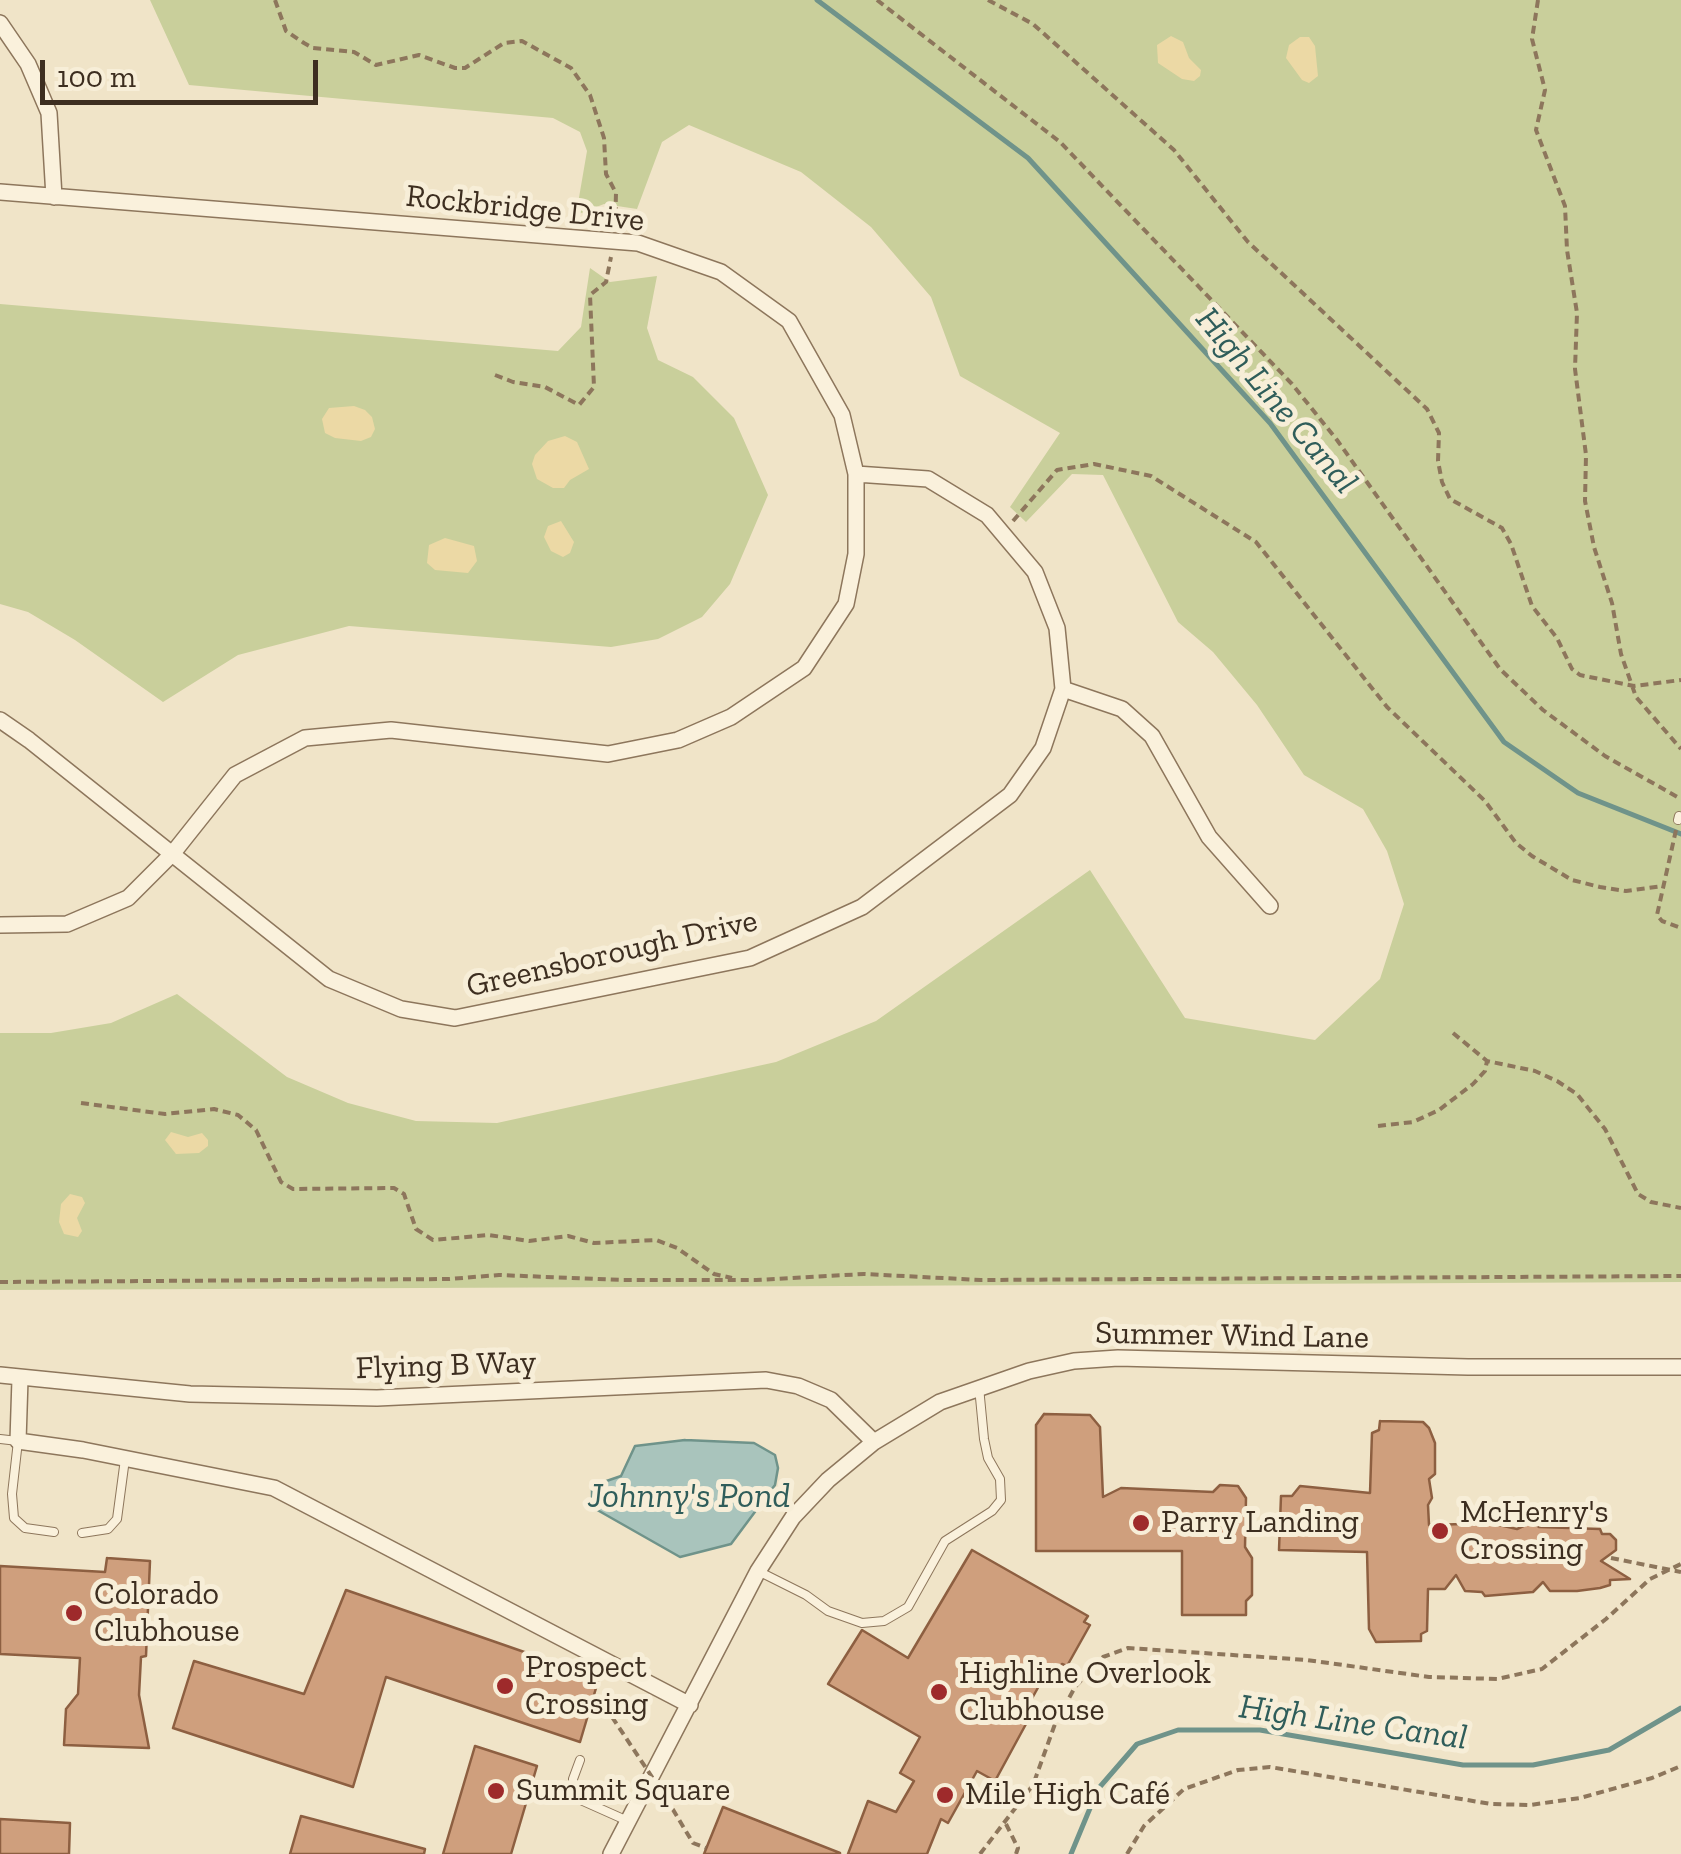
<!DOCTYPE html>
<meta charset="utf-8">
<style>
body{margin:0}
#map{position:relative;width:1681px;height:1854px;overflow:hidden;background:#f0e4c8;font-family:"Zilla Slab",serif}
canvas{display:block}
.scale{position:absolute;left:40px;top:60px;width:278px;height:45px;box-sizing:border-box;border:5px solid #3d2e20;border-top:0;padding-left:12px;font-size:30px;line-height:35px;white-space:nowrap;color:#3d2e20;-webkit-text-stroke:8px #f7eed8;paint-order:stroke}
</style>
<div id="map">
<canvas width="1681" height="1854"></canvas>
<div class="scale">100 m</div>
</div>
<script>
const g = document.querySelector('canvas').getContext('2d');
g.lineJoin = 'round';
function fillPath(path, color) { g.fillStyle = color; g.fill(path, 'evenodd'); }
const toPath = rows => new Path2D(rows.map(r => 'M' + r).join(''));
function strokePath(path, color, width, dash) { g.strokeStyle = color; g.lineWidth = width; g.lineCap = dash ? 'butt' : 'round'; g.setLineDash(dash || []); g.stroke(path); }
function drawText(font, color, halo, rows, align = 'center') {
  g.font = font + ' "Zilla Slab",serif'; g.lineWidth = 10; g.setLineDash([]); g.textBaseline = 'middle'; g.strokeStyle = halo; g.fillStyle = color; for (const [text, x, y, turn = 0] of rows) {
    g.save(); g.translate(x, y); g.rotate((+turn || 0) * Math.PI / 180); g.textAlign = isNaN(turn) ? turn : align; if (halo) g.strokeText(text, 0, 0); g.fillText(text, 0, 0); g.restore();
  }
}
const green = toPath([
 [150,0,1681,0,1681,1282,0,1290,0,1033,51,1033,111,1023,177,994,287,1077,348,1103,416,1121,497,1123,776,1062,876,1021,1090,870,1185,1018,1315,1040,1380,979,1404,904,1387,851,1363,809,1304,775,1257,705,1213,652,1178,622,1103,475,1072,474,1026,522,1010,507,1060,433,960,376,931,297,871,227,801,172,689,125,662,142,637,209,604,204,576,215,587,151,580,132,553,118,189,85],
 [590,268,610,282,657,276,647,328,658,360,693,377,734,418,768,495,730,584,702,617,658,639,611,647,349,626,238,655,163,702,75,640,28,612,0,604,0,304,558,351,581,327]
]);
const sand = toPath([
 [1171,36,1183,42,1189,58,1201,70,1200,76,1194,81,1182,79,1158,63,1157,45],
 [1300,37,1309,37,1315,46,1318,76,1309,83,1302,80,1286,58,1289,45],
 [354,406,365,410,372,417,375,429,371,437,361,441,335,438,325,433,322,419,329,408],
 [565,436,577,442,589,469,570,480,564,488,553,488,537,479,532,464,535,455,548,441],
 [561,521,574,542,570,553,563,557,551,551,544,537,548,526],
 [445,538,474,546,477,561,468,573,435,570,427,563,429,545],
 [171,1132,188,1137,202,1133,208,1140,208,1146,199,1153,176,1154,165,1140],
 [70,1194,82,1197,85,1203,77,1218,82,1231,78,1237,64,1234,59,1222,61,1204]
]);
const water = toPath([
 [685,1440,754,1443,775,1455,778,1468,775,1485,731,1544,680,1557,592,1507,592,1486,621,1476,635,1446,685,1440]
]);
const stream = toPath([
 [817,0,1028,158,1270,423,1504,742,1578,793,1681,834],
 [1071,1854,1098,1789,1137,1744,1178,1730,1260,1730,1463,1765,1533,1765,1609,1750,1681,1708]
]);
const building = toPath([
 [1044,1414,1090,1415,1100,1427,1103,1497,1121,1488,1213,1492,1220,1485,1238,1486,1246,1498,1245,1547,1252,1558,1252,1595,1246,1601,1246,1615,1182,1615,1182,1551,1036,1551,1036,1425,1044,1414],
 [1380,1421,1423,1422,1429,1428,1435,1443,1435,1474,1429,1479,1432,1498,1428,1505,1429,1525,1463,1524,1467,1518,1493,1519,1499,1525,1517,1529,1532,1522,1539,1527,1600,1529,1602,1534,1610,1534,1616,1540,1616,1550,1601,1561,1630,1579,1610,1580,1610,1585,1600,1588,1577,1591,1550,1591,1543,1582,1533,1592,1485,1596,1482,1592,1465,1591,1456,1575,1445,1589,1428,1589,1427,1631,1421,1634,1421,1641,1376,1642,1369,1629,1367,1552,1279,1550,1281,1496,1292,1496,1300,1486,1370,1493,1372,1433,1379,1430,1380,1421],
 [972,1550,1088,1616,1084,1622,1090,1625,1067,1666,1062,1664,1058,1670,1050,1666,1020,1720,1026,1724,995,1781,977,1771,948,1823,941,1819,927,1854,848,1854,868,1801,896,1812,914,1781,900,1773,920,1737,828,1684,862,1630,908,1658,972,1550],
 [107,1558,150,1561,146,1656,141,1657,139,1695,149,1748,64,1745,66,1709,78,1694,80,1658,0,1654,0,1566,105,1572,107,1558],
 [346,1590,599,1678,580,1742,386,1677,353,1787,173,1728,194,1661,304,1694,346,1590],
 [475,1746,537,1766,511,1854,443,1854,475,1746],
 [723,1807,840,1853,840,1854,704,1854,723,1807],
 [301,1816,425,1849,424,1854,290,1854,301,1816],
 [0,1819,70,1823,69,1854,0,1854,0,1819]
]);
const path = toPath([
 [275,0,286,31,304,43,313,48,354,52,376,65,419,55,455,68,465,68,504,43,522,41,571,68,590,95,604,138,606,174,616,193,615,228],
 [877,0,1060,142,1292,384,1337,440,1500,669,1543,710,1605,756,1681,799],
 [988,0,1033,24,1174,150,1248,242,1427,409,1439,433,1438,461,1442,482,1450,499,1502,528,1511,544,1532,606,1557,638,1572,669,1580,675,1634,686,1681,680],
 [1538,0,1532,39,1545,90,1536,130,1565,206,1567,250,1577,313,1575,369,1586,455,1585,501,1594,547,1612,603,1621,654,1636,697,1681,749],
 [495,375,513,382,545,387,579,405,594,387,590,295,606,282,611,257],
 [1013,521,1057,470,1094,464,1151,476,1256,542,1387,707,1485,801,1516,843,1532,856,1572,880,1600,887,1626,891,1663,886],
 [1676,830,1657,915,1662,921,1681,928],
 [1453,1033,1487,1061,1535,1071,1557,1081,1577,1094,1605,1129,1638,1194,1651,1202,1681,1208],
 [81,1103,165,1114,214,1109,238,1115,256,1130,281,1182,293,1189,394,1188,404,1194,416,1229,433,1240,489,1235,529,1241,568,1236,594,1243,656,1240,677,1248,714,1274,732,1278],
 [1378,1126,1413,1122,1439,1110,1473,1084,1485,1071,1487,1061],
 [0,1282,449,1279,499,1275,623,1280,756,1280,864,1274,981,1280,1681,1276],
 [589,1711,612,1717],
 [666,1798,693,1843,706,1848],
 [1006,1824,1018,1848,1016,1854],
 [980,1854,1033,1785,1055,1724,1075,1687,1103,1657,1128,1648,1307,1660,1429,1677,1497,1679,1542,1669,1606,1619,1650,1579,1681,1564],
 [1127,1854,1144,1826,1184,1789,1238,1770,1270,1767,1491,1804,1530,1805,1580,1798,1652,1778,1681,1766]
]);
const lane = toPath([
 [1678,820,1679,816],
 [0,1439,18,1441,12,1494,14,1518,25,1528,54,1532],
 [82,1533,108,1529,117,1519,125,1459],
 [758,1571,806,1595,828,1611,862,1623,884,1621,908,1607,945,1541,992,1511,1001,1500,1000,1479,988,1458,984,1439,979,1387],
 [580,1760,573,1779,574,1797,630,1822]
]);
const street = toPath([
 [0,23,28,64,49,113,54,197],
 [0,192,638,243,721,272,789,321,842,415,856,474,856,554,846,604,804,668,731,717,678,740,608,754,391,730,305,738,235,775,173,853,128,898,67,924,0,925],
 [1063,689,1122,709,1152,736,1209,837,1270,906],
 [0,720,29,740,329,979,401,1009,455,1018,750,958,862,907,1010,795,1043,748,1063,689,1057,628,1035,572,987,515,928,479,856,474],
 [0,1375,190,1394,377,1398,766,1380,798,1386,831,1400,874,1442],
 [20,1379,18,1441,83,1450,274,1488,690,1705],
 [611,1854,758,1571,793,1517,828,1480,874,1442,940,1402,1029,1371,1074,1361,1118,1358,1468,1367,1681,1367]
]);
const pathBridge = toPath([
 [1611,1558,1681,1572],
 [612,1717,666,1798]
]);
const markers = [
 [1141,1523,10,"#9e2a2b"],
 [1440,1531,10,"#9e2a2b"],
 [74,1613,10,"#9e2a2b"],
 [505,1686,10,"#9e2a2b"],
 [939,1692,10,"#9e2a2b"],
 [496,1791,10,"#9e2a2b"],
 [945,1795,10,"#9e2a2b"]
];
const streetNames = [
 ["Rockbridge Drive",525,209,6],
 ["Greensborough Drive",612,954,-13],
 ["Summer Wind Lane",1232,1336,1],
 ["Flying B Way",446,1366,-2]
];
const poiNames = [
 ["McHenry's",1460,1513],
 ["Crossing",1460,1550],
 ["Parry Landing",1161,1523],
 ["Colorado",94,1595],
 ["Clubhouse",94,1632],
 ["Prospect",525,1668],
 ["Crossing",525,1705],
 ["Highline Overlook",959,1674],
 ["Clubhouse",959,1711],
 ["Summit Square",516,1791],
 ["Mile High Café",965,1795]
];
const waterNames = [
 ["High Line Canal",1276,401,50],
 ["Johnny's Pond",689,1497],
 ["High Line Canal",1353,1723,8]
];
fillPath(green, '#c9cf9b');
fillPath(sand, '#ecd9a5');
fillPath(water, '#a9c4bc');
strokePath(water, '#6f938a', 2.5);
strokePath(stream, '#6f938a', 5);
fillPath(building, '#cf9f7d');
strokePath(building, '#8d5f41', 2.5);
strokePath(lane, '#8d765c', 10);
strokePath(street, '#8d765c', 18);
strokePath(path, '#8d765c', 4, [8, 5]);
strokePath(lane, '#faf1dc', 8);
strokePath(street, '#faf1dc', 15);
strokePath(pathBridge, '#8d765c', 4, [8, 5]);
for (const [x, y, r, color] of markers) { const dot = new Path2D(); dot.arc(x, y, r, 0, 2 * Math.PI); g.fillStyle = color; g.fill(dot); strokePath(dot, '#f7eed8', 4); }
drawText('32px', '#3d2e20', '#f7eed8', streetNames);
drawText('32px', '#3d2e20', '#f7eed8', poiNames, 'left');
drawText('italic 35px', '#2f5d5a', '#f7eed8', waterNames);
</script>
